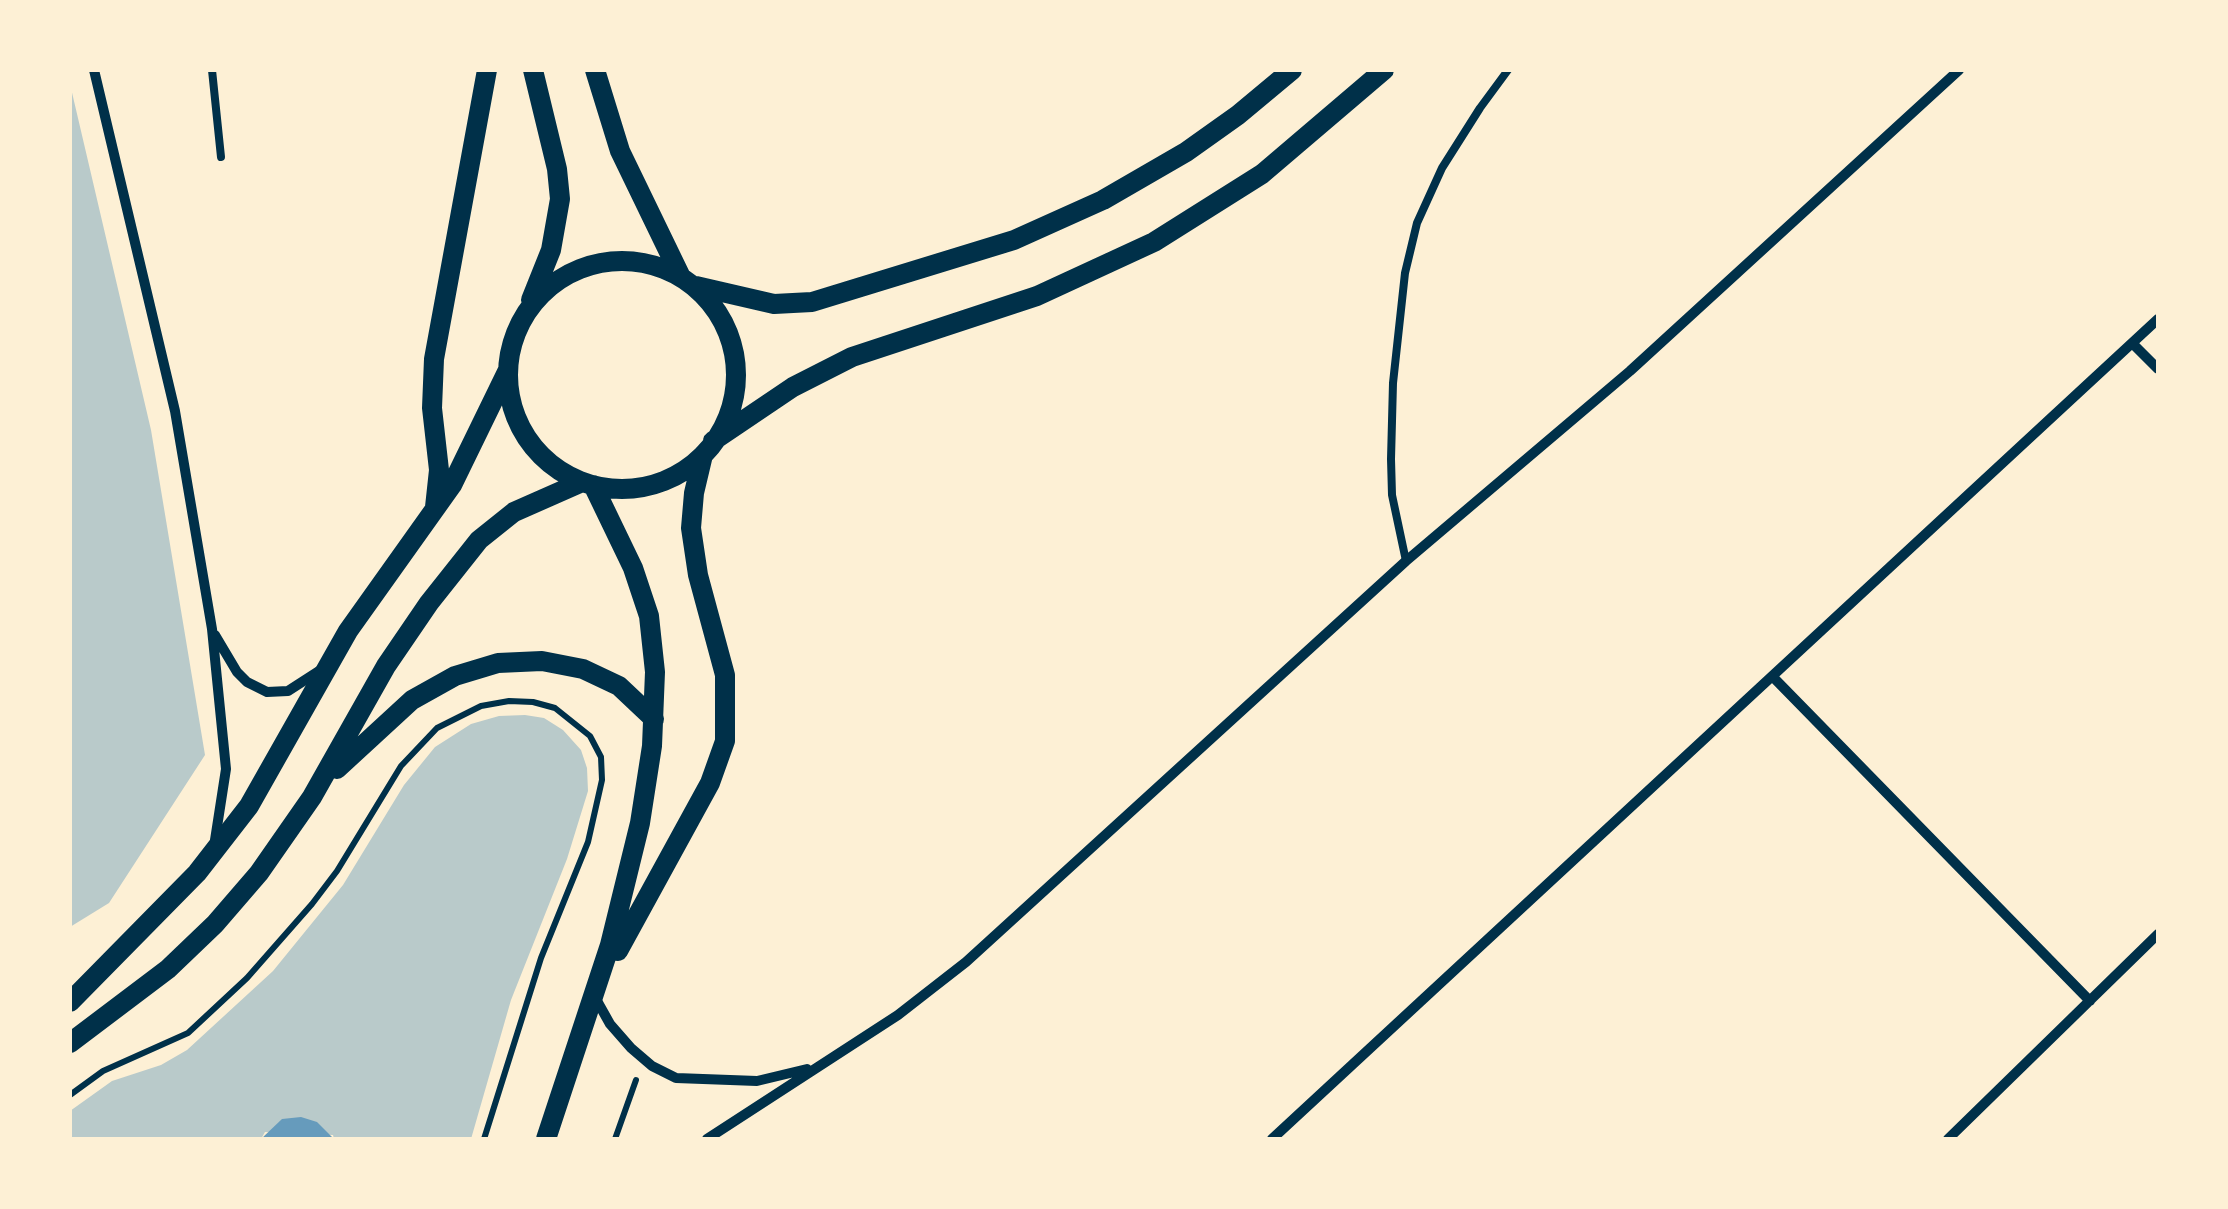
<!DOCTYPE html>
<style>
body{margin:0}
#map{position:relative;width:2228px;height:1209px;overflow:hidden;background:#fdf0d5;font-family:"Sofia Sans Condensed",sans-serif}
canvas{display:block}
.frame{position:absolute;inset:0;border:72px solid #fdf0d5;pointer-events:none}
</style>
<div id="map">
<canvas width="2228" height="1209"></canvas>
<div class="frame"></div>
</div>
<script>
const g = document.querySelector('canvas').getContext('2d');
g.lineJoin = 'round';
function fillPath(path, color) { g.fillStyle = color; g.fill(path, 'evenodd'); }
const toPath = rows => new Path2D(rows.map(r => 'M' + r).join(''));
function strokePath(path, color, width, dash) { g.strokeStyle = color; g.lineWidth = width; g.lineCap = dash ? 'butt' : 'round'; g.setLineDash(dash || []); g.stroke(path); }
const green = toPath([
 [70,84,151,430,205,755,109,903,70,927],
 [525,715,544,718,563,730,581,750,587,768,588,791,567,859,511,1000,471,1139,334,1139,333,1135,265,1132,261,1139,70,1139,70,1111,112,1081,161,1065,187,1050,273,971,343,885,404,785,435,747,471,724,499,716]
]);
const water = toPath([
 [301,1117,317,1122,334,1139,261,1139,282,1119]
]);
const path = toPath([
 [70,1095,103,1071,188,1033,247,978,312,904,337,871,401,766,437,728,481,706,509,701,533,702,555,708,590,736,601,757,602,780,588,842,541,958,484,1139],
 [615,1139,636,1080]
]);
const service = toPath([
 [212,70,221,157],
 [1406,561,1392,495,1391,459,1393,383,1405,273,1417,223,1442,168,1480,108,1508,70]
]);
const minor = toPath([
 [94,70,175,411,212,629,226,769,215,840],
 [2132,343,2158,369],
 [215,635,237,672,247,682,267,692,288,691,319,671],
 [1773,677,2090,1001],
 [596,999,610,1024,631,1048,652,1066,676,1078,757,1081,807,1069],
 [707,1139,898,1015,966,962,1406,561,1630,371,1959,70],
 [1272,1139,2158,319],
 [1948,1139,2158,934]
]);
const secondary = toPath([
 [595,70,620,151,681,277],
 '508 375a114 114 0 1 1 228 0a114 114 0 1 1-228 0Z',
 [696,286,774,304,812,302,1014,240,1103,200,1186,152,1238,115,1292,70],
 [531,300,551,250,560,199,557,169,533,70],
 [713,441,793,387,852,357,1037,296,1154,242,1262,174,1384,70],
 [435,507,439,470,432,408,434,359,487,70],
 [337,769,412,700,455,676,498,663,542,661,583,669,619,686,654,719],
 [618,951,710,783,725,741,725,675,698,575,691,528,694,493,703,455],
 [70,1002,197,873,249,806,348,631,452,485,508,370],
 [70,1043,168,969,215,924,259,873,312,797,386,666,429,603,479,540,514,512,582,482],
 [546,1139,610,945,640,823,652,746,655,672,649,616,633,568,593,485]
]);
fillPath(green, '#b9caca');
fillPath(water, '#669bbc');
strokePath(path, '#003049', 6);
strokePath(service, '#003049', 8);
strokePath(minor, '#003049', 10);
strokePath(secondary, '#003049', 20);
</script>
